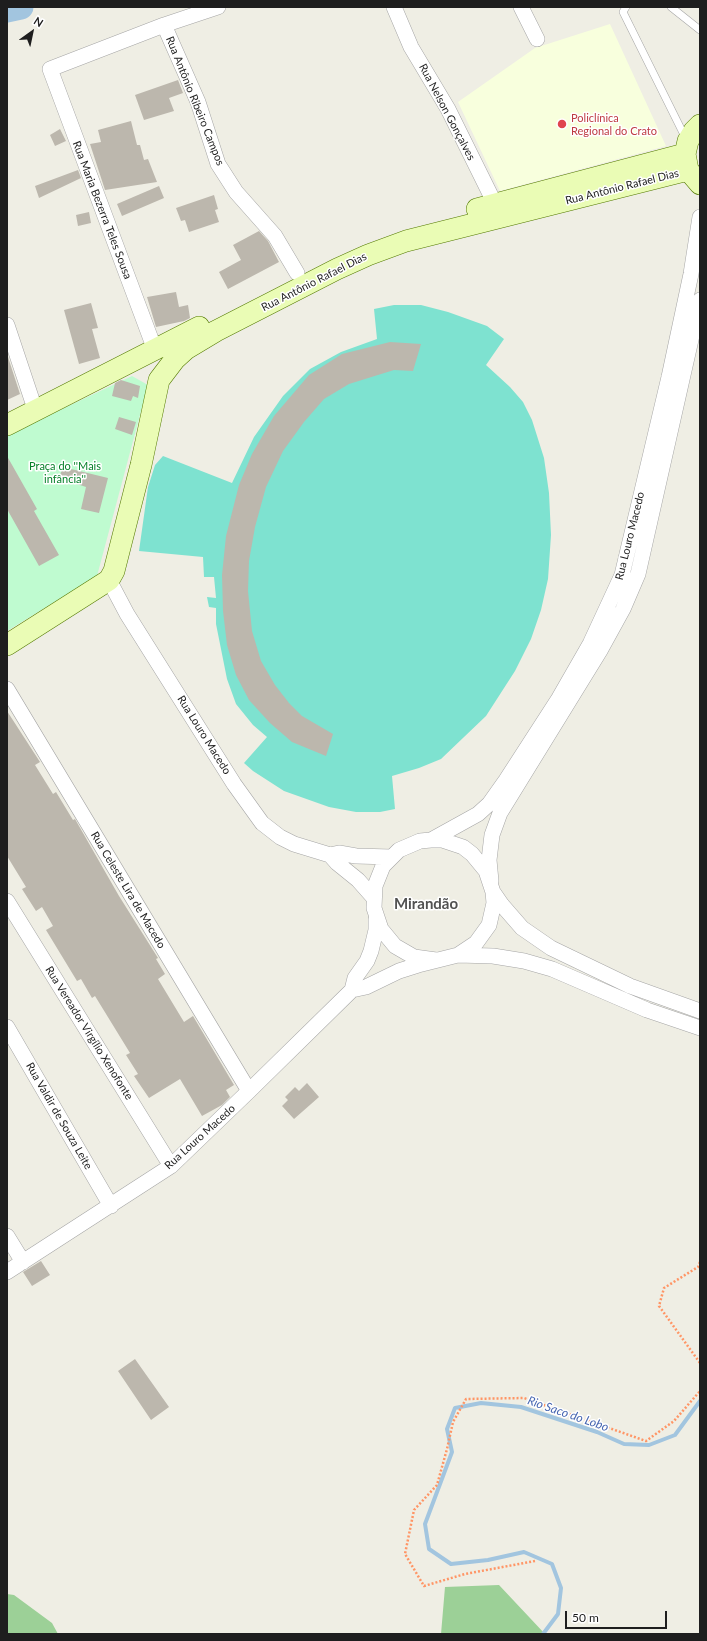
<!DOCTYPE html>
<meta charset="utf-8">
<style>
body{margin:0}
#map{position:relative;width:707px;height:1641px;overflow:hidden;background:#efeee4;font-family:Lato,sans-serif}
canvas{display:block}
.frame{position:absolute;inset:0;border:8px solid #1e1e1e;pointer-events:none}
.north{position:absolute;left:12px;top:12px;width:40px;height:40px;-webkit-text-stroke:3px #fff;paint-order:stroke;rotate:33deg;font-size:11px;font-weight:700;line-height:16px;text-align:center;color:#1e1e1e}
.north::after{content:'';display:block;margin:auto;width:14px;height:18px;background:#1e1e1e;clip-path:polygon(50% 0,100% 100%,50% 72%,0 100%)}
.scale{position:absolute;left:565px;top:1611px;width:102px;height:18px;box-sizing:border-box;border:2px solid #1e1e1e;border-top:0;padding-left:5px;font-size:12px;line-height:14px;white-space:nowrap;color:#1e1e1e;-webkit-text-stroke:3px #fff;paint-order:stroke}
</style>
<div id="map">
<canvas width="707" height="1641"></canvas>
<div class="frame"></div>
<div class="north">N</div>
<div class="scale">50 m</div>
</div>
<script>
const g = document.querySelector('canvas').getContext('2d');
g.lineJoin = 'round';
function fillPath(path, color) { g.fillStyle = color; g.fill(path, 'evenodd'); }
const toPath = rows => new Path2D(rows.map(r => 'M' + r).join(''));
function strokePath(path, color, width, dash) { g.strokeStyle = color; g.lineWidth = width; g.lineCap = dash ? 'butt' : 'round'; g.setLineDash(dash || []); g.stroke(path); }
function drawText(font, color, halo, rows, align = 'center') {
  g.font = font + ' Lato,sans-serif'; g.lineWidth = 3; g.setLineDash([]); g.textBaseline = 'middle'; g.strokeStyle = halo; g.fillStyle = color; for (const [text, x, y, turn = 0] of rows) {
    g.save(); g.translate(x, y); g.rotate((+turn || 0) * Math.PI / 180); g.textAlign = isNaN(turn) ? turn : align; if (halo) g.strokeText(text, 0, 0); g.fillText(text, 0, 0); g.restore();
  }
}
const education = toPath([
 [610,24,666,146,500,191,458,102,535,48]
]);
const forest = toPath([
 [499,1585,545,1634,441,1634,445,1587],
 [7,1594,14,1595,52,1623,58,1634,7,1634]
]);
const park = toPath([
 [132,376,148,385,97,576,7,631,7,435]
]);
const pitch = toPath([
 [394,305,421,305,448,312,487,326,504,339,486,365,510,387,523,402,532,420,544,458,549,493,551,535,548,579,541,610,531,639,515,671,486,716,441,759,419,768,392,776,395,809,380,812,356,812,329,807,284,791,253,771,244,763,267,737,253,725,236,704,227,679,216,624,216,608,209,607,207,597,216,598,214,577,204,577,203,557,139,551,148,487,155,465,163,456,232,483,254,437,283,396,310,369,341,352,377,339,374,309]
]);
const stream = toPath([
 [543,1634,558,1614,561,1588,552,1564,524,1552,488,1560,451,1564,429,1549,425,1524,452,1452,447,1429,455,1408,481,1403,521,1407,597,1432,624,1444,649,1445,675,1435,700,1401]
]);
const river = toPath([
 [7,10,21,7]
]);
const building = toPath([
 [178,80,183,93,169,98,174,111,144,120,135,95],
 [131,121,137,145,140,145,144,160,148,159,157,182,105,190,90,144,101,142,98,130],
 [60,129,66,141,55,146,50,135],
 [78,170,81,178,39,198,35,186],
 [159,186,164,198,122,216,117,204],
 [214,195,218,209,215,210,219,222,189,232,185,220,181,221,176,208],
 [89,212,91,223,78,226,76,215],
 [259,231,268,241,279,262,228,289,219,272,241,260,233,245],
 [176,292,179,307,188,305,190,318,184,321,156,327,147,297],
 [91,303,98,328,92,329,100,358,79,364,64,310],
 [390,342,421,344,413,371,394,370,349,384,324,399,304,422,283,451,266,487,255,527,249,561,248,591,252,631,261,661,275,685,289,703,302,716,333,734,326,756,292,742,270,723,249,700,236,675,227,645,223,611,222,575,226,536,239,485,252,454,274,416,309,375,342,354],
 [7,354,20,394,7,400],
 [121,380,140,386,138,398,133,396,131,401,112,396,115,383],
 [119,417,136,422,132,435,115,429],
 [7,456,37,509,34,511,59,555,39,566,7,509],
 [63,467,108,478,99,513,81,509,86,487,59,478],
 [7,711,40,762,35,765,53,794,56,792,73,820,75,819,119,896,158,958,156,959,165,974,158,979,184,1022,193,1016,234,1085,226,1090,230,1097,222,1105,202,1116,180,1079,149,1098,134,1076,138,1074,126,1055,130,1053,95,996,92,998,81,979,77,981,46,930,53,926,42,907,36,911,22,889,26,887,7,856],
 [307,1083,319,1097,294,1119,282,1106,288,1100,285,1097,295,1087,299,1091],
 [41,1261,50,1275,32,1286,23,1272],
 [135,1359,169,1407,151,1420,118,1371]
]);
const path = toPath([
 [700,1262,698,1267,664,1288,659,1306,700,1363],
 [535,1561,465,1574,424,1586,405,1554,414,1510,437,1485,447,1449,453,1422,466,1399,524,1398,646,1441,674,1421,700,1391]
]);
const lane = toPath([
 [626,7,623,12,686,139],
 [671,7,700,30]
]);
const street = toPath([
 [394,7,411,47,448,109,499,212],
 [521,7,537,39],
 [164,25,198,102,218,164,236,192,275,236,297,273],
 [7,325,35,409],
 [155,350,50,69,164,25,218,7],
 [109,580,127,614,234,784,262,823,280,837,294,844,330,855,337,863,358,880,373,897],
 [7,689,249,1091],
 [431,840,478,814,489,804,506,780,559,698,590,644,622,575,669,377,691,274,700,217],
 [330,855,339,853,356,856,391,857],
 [491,881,489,860,492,835,500,813,601,649,623,609,638,574,700,300],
 [493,892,502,905,522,928,551,948,630,986,700,1011],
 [7,901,171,1166],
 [458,955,493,956,524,961,552,969,647,1010,700,1028],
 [352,990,366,987,399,971,418,965,458,955,476,943,489,925,494,903,493,892,486,871,472,854,463,847,442,840,431,840,420,841,399,850,383,866,375,886,374,908,381,929,395,946,414,957,436,960],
 [7,1027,111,1206],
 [7,1236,23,1262],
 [7,1272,171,1166,249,1091,352,990,355,978,367,961,371,951,376,930,376,919]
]);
const secondary = toPath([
 [700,125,694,131,688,141,685,154,688,170,700,184],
 [477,209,685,154],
 [7,425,199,327],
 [7,645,109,580,114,571,141,465,159,380,175,359,186,349,216,331,337,269,368,255,406,241,688,170]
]);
const markers = [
 [562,124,5,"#e0444e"]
];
const streetNames = [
 ["Rua Antônio Ribeiro Campos",195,101,68],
 ["Rua Nelson Gonçalves",447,112,62],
 ["Rua Antônio Rafael Dias",622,187,-14],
 ["Rua Maria Bezerra Teles Sousa",102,210,69],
 ["Rua Antônio Rafael Dias",314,282,-27],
 ["Rua Louro Macedo",630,536,-76],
 ["Rua Louro Macedo",204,735,58],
 ["Rua Celeste Lira de Macedo",128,890,59],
 ["Rua Vereador Virgílio Xenofonte",89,1033,58],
 ["Rua Valdir de Souza Leite",59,1116,60],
 ["Rua Louro Macedo",200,1137,-42]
];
const healthNames = [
 ["Policlínica",571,118],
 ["Regional do Crato",571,131]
];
const parkNames = [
 ["Praça do ''Mais",65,466],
 ["infância''",65,479]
];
const waterNames = [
 ["Rio Saco do Lobo",568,1414,19]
];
const districtNames = [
 ["Mirandão",426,904]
];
fillPath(education, '#f8ffdd');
fillPath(forest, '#9cd097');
fillPath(park, '#bffbd0');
fillPath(pitch, '#7ee2d0');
strokePath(stream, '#a2c5df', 4);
strokePath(river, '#a2c5df', 25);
fillPath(building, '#bcb7ad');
strokePath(lane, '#a5a5a5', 8);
strokePath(street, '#a5a5a5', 16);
strokePath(secondary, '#537901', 22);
strokePath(path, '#ff9565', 2.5, [2, 2]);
strokePath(lane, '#fff', 7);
strokePath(street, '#fff', 15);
strokePath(secondary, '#eafcb5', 21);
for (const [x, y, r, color] of markers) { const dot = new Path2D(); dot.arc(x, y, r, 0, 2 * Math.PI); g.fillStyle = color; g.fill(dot); strokePath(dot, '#fff', 1.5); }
drawText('11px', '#1e1e1e', '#fff', streetNames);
drawText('11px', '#be3a42', '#fff', healthNames, 'left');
drawText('11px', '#07812a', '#fff', parkNames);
drawText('italic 12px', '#4766b1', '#fff', waterNames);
drawText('bold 15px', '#515151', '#fff', districtNames);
</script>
